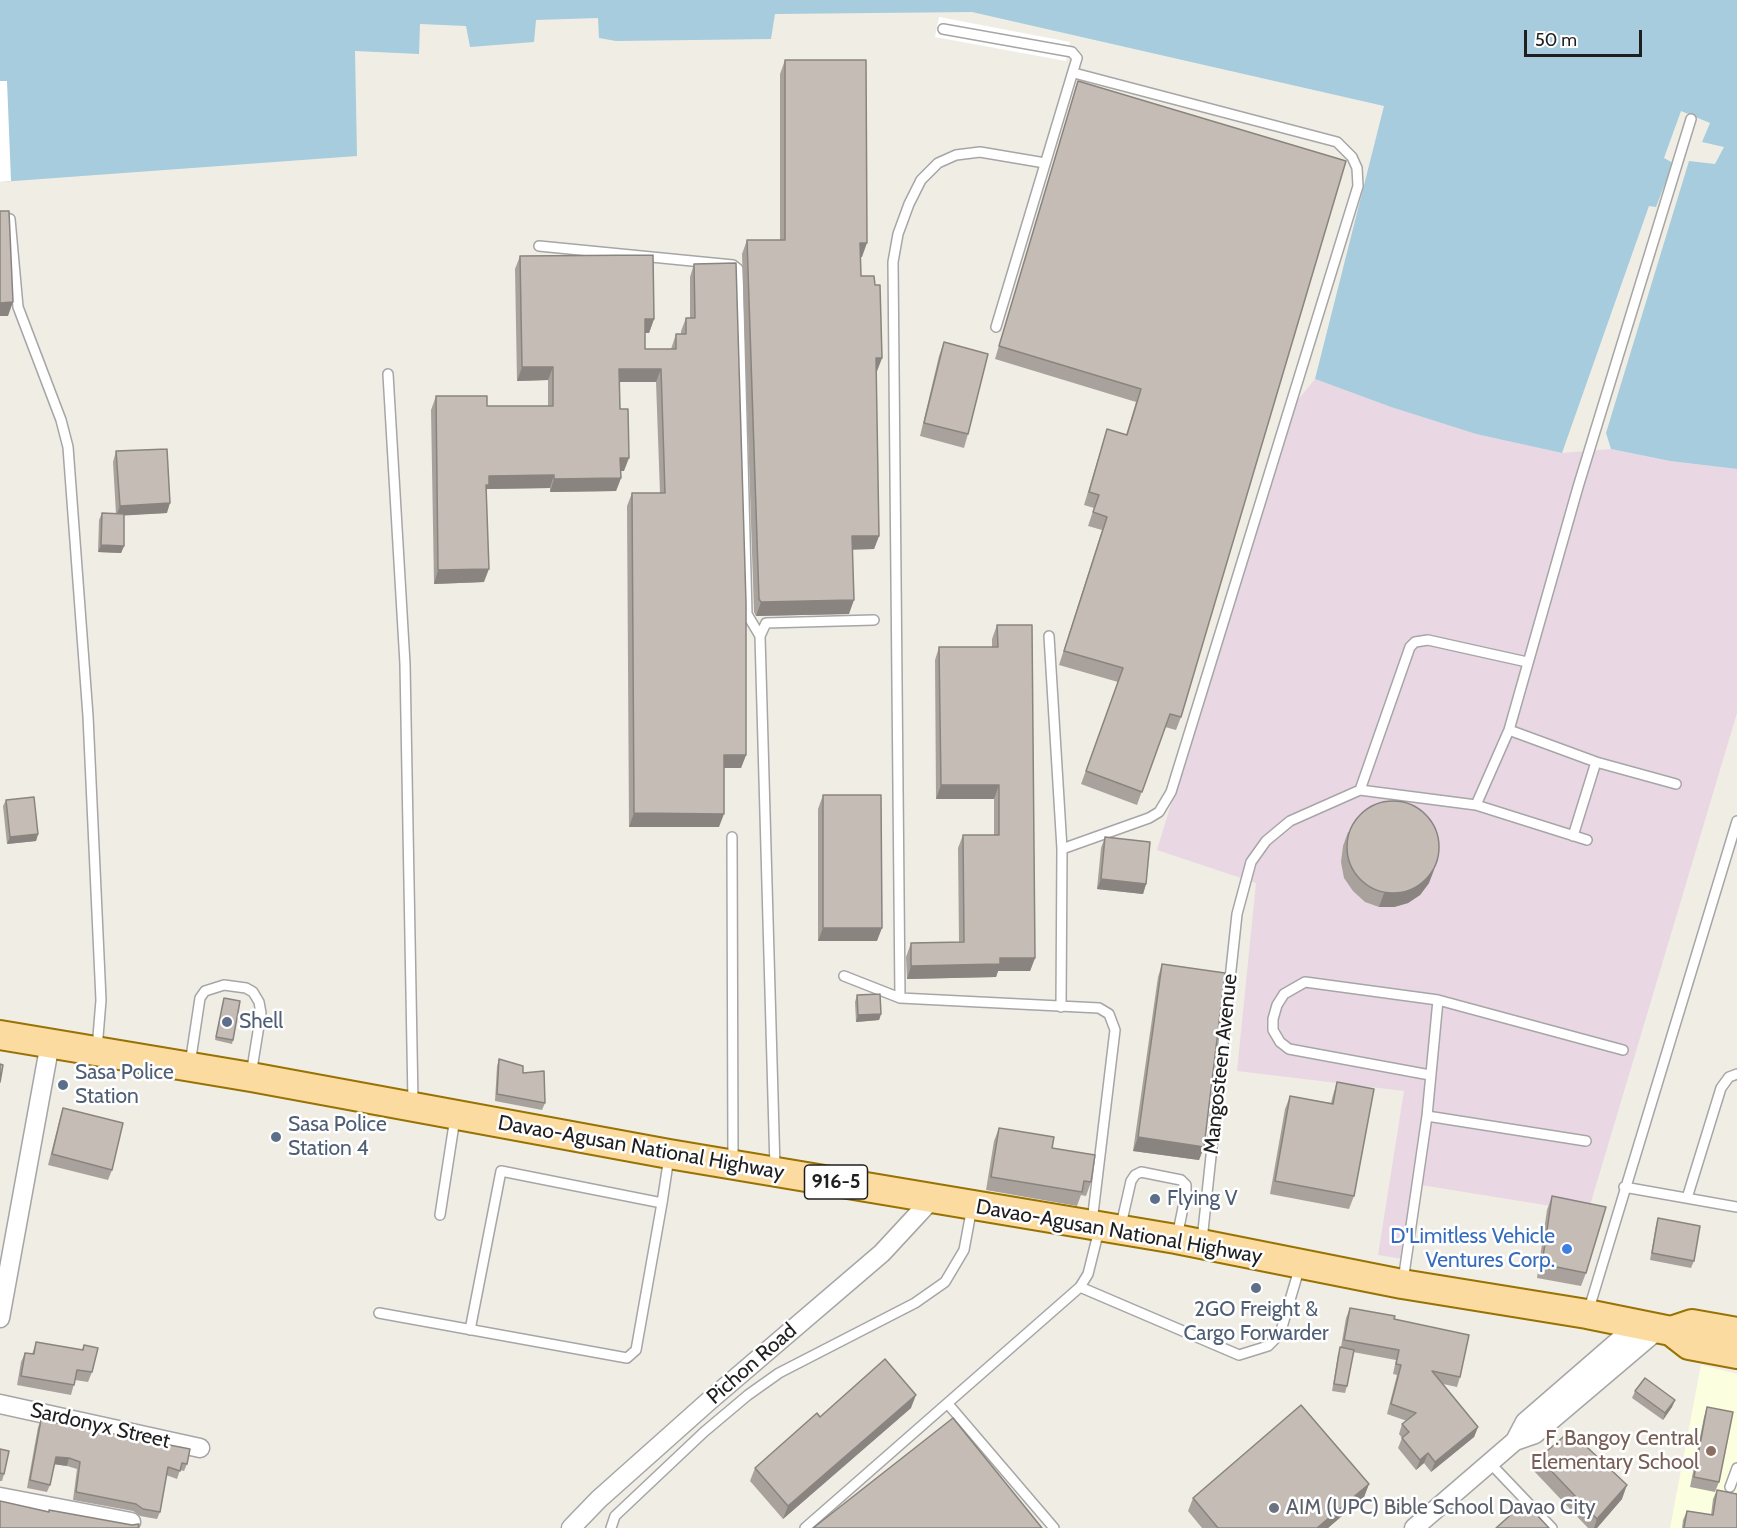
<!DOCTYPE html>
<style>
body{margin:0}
#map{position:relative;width:1737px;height:1528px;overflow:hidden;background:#f0ede5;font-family:Cabin,sans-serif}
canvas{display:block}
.scale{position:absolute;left:1524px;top:30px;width:118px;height:27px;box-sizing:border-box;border:3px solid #1f1f1f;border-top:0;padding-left:8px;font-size:18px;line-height:21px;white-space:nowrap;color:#1f1f1f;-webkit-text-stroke:4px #fff;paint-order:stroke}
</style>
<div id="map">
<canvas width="1737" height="1528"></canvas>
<div class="scale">50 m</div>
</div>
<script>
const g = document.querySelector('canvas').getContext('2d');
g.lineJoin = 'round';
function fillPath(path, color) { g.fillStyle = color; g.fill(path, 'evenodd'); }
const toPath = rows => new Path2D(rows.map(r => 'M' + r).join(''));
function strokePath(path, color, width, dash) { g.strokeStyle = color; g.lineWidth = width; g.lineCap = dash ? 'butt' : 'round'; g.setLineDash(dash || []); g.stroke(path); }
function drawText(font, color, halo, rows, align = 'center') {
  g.font = font + ' Cabin,sans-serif'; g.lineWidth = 5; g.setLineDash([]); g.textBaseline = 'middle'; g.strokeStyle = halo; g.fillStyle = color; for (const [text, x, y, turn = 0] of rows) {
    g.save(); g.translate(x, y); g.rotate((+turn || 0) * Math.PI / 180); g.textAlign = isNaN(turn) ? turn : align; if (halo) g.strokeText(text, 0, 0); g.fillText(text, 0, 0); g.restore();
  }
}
const industrial = toPath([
 [1315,379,1391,407,1476,434,1562,453,1611,449,1670,461,1737,469,1737,713,1588,1212,1421,1185,1409,1260,1378,1255,1404,1091,1237,1071,1256,883,1157,850,1292,407]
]);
const education = toPath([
 [1701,1365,1737,1374,1737,1528,1670,1528]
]);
const water = toPath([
 [0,0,1737,0,1737,469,1670,461,1611,449,1606,433,1689,161,1715,164,1724,147,1702,142,1710,123,1681,111,1664,158,1673,163,1656,207,1649,206,1562,453,1476,434,1391,407,1315,379,1384,106,972,12,775,14,771,39,616,41,599,38,598,18,536,20,534,42,470,47,466,26,420,24,419,54,355,51,357,156,0,182]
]);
const pier = toPath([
 [939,17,1070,42,1066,61,935,37],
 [0,81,7,81,11,181,0,182]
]);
const service = toPath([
 [943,29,1072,52,1077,58,996,327],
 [1045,163,980,152,956,155,938,163,921,180,909,204,898,234,893,262,900,998,1099,1008,1109,1014,1115,1030,1092,1222],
 [10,219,18,307,61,420,68,447,88,716,101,1000,97,1049],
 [539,246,733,265,738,269,747,614,760,636],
 [388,374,405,664,413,1102],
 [1049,636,1062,849],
 [1509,730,1596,762,1676,784],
 [1360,790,1410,647,1415,642,1428,640,1527,662],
 [1476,805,1509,730,1578,487,1691,119],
 [1573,836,1596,762],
 [732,837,733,1161],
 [844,976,900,998],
 [1061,1007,1062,849,1149,818,1159,812,1171,792,1358,186,1357,168,1352,157,1337,142,1074,73],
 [190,1064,200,998,205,991,224,985,246,988,253,992,259,1002,261,1013,251,1075],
 [1430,1075,1289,1049,1280,1042,1273,1030,1273,1019,1277,1005,1284,994,1305,982,1438,1000,1623,1050],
 [1427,1116,1586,1141],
 [775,1168,760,636,766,623,874,620],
 [1624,1187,1737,1207],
 [1687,1198,1721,1088,1729,1077,1737,1074],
 [662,1203,669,1157],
 [440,1215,455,1118],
 [1121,1225,1131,1181,1135,1175,1141,1172,1181,1180,1186,1185,1186,1193,1177,1237],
 [1202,1240,1237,914,1251,862,1266,841,1290,821,1360,790,1476,805,1587,840],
 [1403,1281,1427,1116,1438,1000],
 [1080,1287,1239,1355,1268,1346,1280,1334,1300,1266],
 [1588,1312,1737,821],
 [379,1313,627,1358,636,1350,662,1203,501,1171,470,1330],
 [948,1404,1054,1528],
 [1490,1463,1552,1528],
 [1730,1487,1737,1468],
 [611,1528,615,1516,704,1432,748,1395,779,1373,915,1303,945,1282,964,1250,972,1207],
 [805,1528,1080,1287,1088,1274,1099,1230]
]);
const minor = toPath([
 [0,1318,50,1043],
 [0,1404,200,1448],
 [1515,1441,1525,1422,1638,1324],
 [0,1497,131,1522],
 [571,1528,599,1499,709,1401,882,1253,932,1199],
 [1414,1528,1515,1441,1535,1434,1660,1328]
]);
const primary = toPath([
 [0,1035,251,1077,669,1154,1176,1239,1402,1284,1587,1314,1671,1331,1689,1345,1737,1354],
 [1671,1331,1692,1324,1737,1332]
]);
const wall = toPath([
 [785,60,862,257,860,257,861,276,875,285,882,358,877,371,876,371,879,536,874,549,852,549,849,614,756,616,754,612,742,254,747,240,780,240,780,74],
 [1078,81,1346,161,1181,717,1176,730,1165,727,1137,805,1081,784,1118,682,1059,665,1102,530,1088,526,1094,508,1084,505,1107,429,1126,435,1136,402,995,359,1074,94],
 [520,256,654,319,649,333,645,333,645,349,671,349,676,334,681,334,681,331,686,318,690,318,690,277,694,264,746,755,741,768,724,768,719,827,629,827,627,506,632,493,660,493,656,382,619,382,620,409,624,471,621,471,621,478,616,491,550,492,550,488,487,489,486,492,484,582,434,584,431,410,436,396,487,406,548,406,548,380,517,381,515,269],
 [944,342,968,434,964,448,920,436,939,356],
 [116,451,167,513,124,515,124,546,121,553,98,552,99,520,102,513,116,514,113,462],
 [997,625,1035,958,1030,971,998,971,996,977,907,979,906,957,911,943,959,942,958,848,963,835,994,835,994,799,936,799,935,660,939,647,992,647,992,639],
 [823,795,877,941,818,941,818,809],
 [6,800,38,834,36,841,7,844,3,806],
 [1348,832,1429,883,1420,895,1408,903,1394,907,1379,907,1365,902,1353,891,1344,878,1341,862,1343,846],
 [1105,837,1146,884,1143,894,1097,889,1101,848],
 [1162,964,1204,1147,1199,1160,1133,1151,1158,977],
 [857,995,881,1014,879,1020,856,1022,855,1002],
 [224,998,233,1040,232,1044,215,1040],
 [499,1059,523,1073,545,1103,542,1110,495,1101,497,1066],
 [1337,1082,1354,1196,1349,1209,1270,1194,1285,1109,1290,1096,1331,1103,1333,1095],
 [63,1108,112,1170,108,1180,48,1165,60,1118],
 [999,1128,1052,1148,1091,1182,1086,1196,1081,1195,1077,1206,986,1190,994,1141],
 [1552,1196,1586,1273,1581,1286,1537,1278,1547,1210],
 [1658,1218,1694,1261,1691,1268,1650,1260,1656,1225],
 [1350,1308,1394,1319,1460,1377,1457,1387,1443,1384,1478,1427,1474,1437,1431,1472,1424,1463,1416,1470,1398,1448,1402,1438,1399,1434,1402,1424,1407,1421,1387,1414,1397,1375,1393,1374,1396,1360,1353,1352,1347,1386,1345,1393,1332,1391,1338,1354,1341,1347,1346,1318],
 [36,1342,82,1350,84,1345,92,1372,88,1382,75,1380,71,1395,17,1385,21,1362,25,1353,32,1354],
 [1635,1391,1675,1400,1672,1407,1663,1420,1632,1398],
 [1707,1407,1719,1482,1715,1492,1690,1487,1704,1417],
 [911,1408,783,1519,750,1481,755,1468,820,1417],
 [41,1420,187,1464,184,1471,180,1470,177,1479,166,1475,160,1512,157,1519,140,1516,133,1511,73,1500,77,1469,67,1466,54,1464,50,1485,47,1492,27,1488,38,1427],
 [0,1449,4,1474,2,1481,0,1481],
 [1539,1458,1622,1499,1597,1528,1588,1528,1534,1471],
 [1369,1484,1364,1497,1328,1528,1202,1528,1188,1511,1193,1498],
 [1717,1490,1737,1528,1682,1528,1683,1520,1687,1511,1711,1515,1713,1499]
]);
const shadedWall = toPath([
 [860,243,867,243,862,257,855,257],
 [13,302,8,316,0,316,0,303],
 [645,319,654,319,649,333,640,333],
 [876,358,882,358,877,371,871,371],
 [522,367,553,367,548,380,517,381],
 [619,369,661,369,656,382,614,382],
 [620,458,629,458,624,471,615,471],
 [554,475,550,488,487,489,484,498,481,498,489,476],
 [621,478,616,491,550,492,554,479],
 [170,503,167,513,116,516,120,506],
 [852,536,879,536,874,549,847,550],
 [101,545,124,546,121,553,98,552],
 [489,569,484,582,434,584,438,570],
 [854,600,849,614,756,616,761,602],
 [724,755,746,755,741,768,719,768],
 [941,785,999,785,994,799,936,799],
 [634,813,724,814,719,827,629,827],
 [38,834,36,841,7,844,10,837],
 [1434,870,1429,883,1420,895,1408,903,1394,907,1379,907,1384,893],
 [1101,879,1146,884,1143,894,1097,889],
 [823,928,882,928,877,941,818,941],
 [1000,958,1035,958,1030,971,998,971,996,977,907,979,911,966],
 [881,1014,879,1020,856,1022,858,1015],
 [1138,1137,1204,1147,1199,1160,1133,1151],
 [916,1395,911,1408,783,1519,788,1506],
 [1675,1400,1672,1407,1663,1420,1665,1413],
 [1478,1427,1474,1437,1431,1472,1435,1462],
 [1428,1453,1424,1463,1416,1470,1420,1460],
 [56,1457,69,1458,67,1466,53,1464],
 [1369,1484,1364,1497,1328,1528,1317,1528],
 [1627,1485,1622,1499,1597,1528,1594,1528,1597,1519]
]);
const building = toPath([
 [785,60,866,60,867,243,860,243,861,276,874,276,875,285,880,285,882,358,876,358,879,536,852,536,854,600,761,602,759,599,747,240,785,240,785,60],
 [1078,81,1346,161,1181,717,1170,714,1142,792,1086,771,1123,668,1064,651,1107,517,1093,512,1099,495,1089,492,1107,429,1127,435,1141,389,999,346,1078,81],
 [0,211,9,211,13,302,0,303,0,211],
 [653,255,654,319,645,319,645,349,676,349,676,334,686,334,686,318,695,318,694,264,736,263,746,603,746,755,724,755,724,814,634,813,632,493,665,493,661,369,619,369,620,409,628,409,629,458,620,458,621,478,554,479,554,475,489,476,489,485,486,485,489,569,438,570,436,396,487,396,487,406,553,406,553,367,522,367,520,256,653,255],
 [944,342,988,354,968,434,924,423,944,342],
 [167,449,170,503,120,506,116,451,167,449],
 [102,513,124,514,124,546,101,545,102,513],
 [997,625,1032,625,1035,958,1000,958,1000,964,911,966,911,943,964,942,963,835,999,835,999,785,941,785,939,647,998,647,997,625],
 [823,795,881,795,882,928,823,928,823,795],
 [34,797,38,834,10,837,6,800,34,797],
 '1347 847a46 46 0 1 1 92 0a46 46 0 1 1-92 0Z',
 [1105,837,1150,842,1146,884,1101,879,1105,837],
 [1162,964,1225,973,1204,1147,1138,1137,1162,964],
 [880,994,881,1014,858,1015,857,995,880,994],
 [224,998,240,1001,233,1040,216,1037,224,998],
 [499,1059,523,1066,523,1073,544,1071,545,1103,497,1094,499,1059],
 [0,1064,3,1065,0,1082,0,1064],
 [1337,1082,1374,1089,1354,1196,1275,1181,1290,1096,1333,1104,1337,1082],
 [63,1108,123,1123,112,1170,52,1154,63,1108],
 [999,1128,1054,1137,1052,1148,1095,1155,1091,1182,1084,1181,1082,1192,991,1177,999,1128],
 [1552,1196,1606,1207,1586,1273,1542,1264,1552,1196],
 [1658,1218,1700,1226,1694,1261,1652,1253,1658,1218],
 [1350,1308,1395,1316,1394,1319,1469,1335,1460,1377,1432,1371,1478,1427,1435,1462,1428,1453,1420,1460,1402,1438,1409,1432,1402,1424,1416,1413,1391,1404,1401,1365,1396,1364,1399,1350,1344,1340,1350,1308],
 [36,1342,83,1350,84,1345,98,1348,92,1372,77,1370,74,1385,21,1376,25,1353,34,1354,36,1342],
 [1340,1347,1354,1350,1347,1386,1334,1384,1340,1347],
 [885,1359,916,1395,788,1506,755,1468,817,1413,820,1417,885,1359],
 [1645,1378,1675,1400,1665,1413,1635,1391,1645,1378],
 [1301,1405,1369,1484,1317,1528,1218,1528,1193,1498,1301,1405],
 [1707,1407,1733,1412,1719,1482,1694,1477,1707,1407],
 [953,1418,1042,1528,813,1528,953,1418],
 [41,1420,190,1449,187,1464,182,1463,180,1471,168,1467,160,1512,143,1509,136,1504,76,1492,80,1462,69,1458,56,1457,50,1485,30,1480,41,1420],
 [1570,1431,1627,1485,1597,1519,1539,1458,1570,1431],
 [0,1449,9,1451,4,1474,0,1473,0,1449],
 [1717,1490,1737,1494,1737,1528,1684,1528,1687,1511,1713,1515,1717,1490],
 [0,1501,49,1512,49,1510,132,1525,139,1524,138,1528,0,1528,0,1501],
 [1525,1502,1549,1528,1496,1528,1525,1502]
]);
const markers = [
 [227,1022,6,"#5c6f8a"],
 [63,1085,6,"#5c6f8a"],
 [276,1137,6,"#5c6f8a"],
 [1155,1199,6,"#5c6f8a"],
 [1567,1249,6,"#3f7fe0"],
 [1256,1288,6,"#5c6f8a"],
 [1711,1451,6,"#8d6e63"],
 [1274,1508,6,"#6b7280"]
];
const shields = [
 [836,1182,63]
];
const shieldNames = [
 ["916-5",836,1182]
];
const serviceNames = [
 ["Shell",239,1022],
 ["Sasa Police",75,1073],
 ["Station",75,1097],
 ["Sasa Police",288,1125],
 ["Station 4",288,1149],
 ["Flying V",1167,1199],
 ["2GO Freight &",1256,1310,"center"],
 ["Cargo Forwarder",1256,1334,"center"]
];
const streetNames = [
 ["Mangosteen Avenue",1221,1064,-84],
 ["Davao-Agusan National Highway",641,1148,10],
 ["Davao-Agusan National Highway",1119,1232,10],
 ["Pichon Road",752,1364,-41],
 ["Sardonyx Street",100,1426,13]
];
const shopNames = [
 ["D'Limitless Vehicle",1555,1237],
 ["Ventures Corp.",1555,1261]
];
const educationNames = [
 ["F. Bangoy Central",1699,1439],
 ["Elementary School",1699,1463]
];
const worshipNames = [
 ["AIM (UPC) Bible School Davao City",1286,1508]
];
fillPath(industrial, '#e9d7e4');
fillPath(education, '#fcffdf');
fillPath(water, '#a6ccdd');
fillPath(pier, '#fff');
strokePath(service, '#a6a6a6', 12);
strokePath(minor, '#a6a6a6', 21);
strokePath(primary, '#987202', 32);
strokePath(service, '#fff', 9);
strokePath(minor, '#fff', 18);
strokePath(primary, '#fbdb9f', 28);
fillPath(wall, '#a9a29c');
fillPath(shadedWall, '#89847f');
fillPath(building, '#c4bcb5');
strokePath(building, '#89847f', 1.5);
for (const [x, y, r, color] of markers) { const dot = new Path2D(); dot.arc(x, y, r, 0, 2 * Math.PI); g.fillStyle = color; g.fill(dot); strokePath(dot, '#fff', 2); }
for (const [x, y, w] of shields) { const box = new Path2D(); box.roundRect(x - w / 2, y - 17, w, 34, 4.5); g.fillStyle = '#fff'; g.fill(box); strokePath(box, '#1f1f1f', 1.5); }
drawText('bold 20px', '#1f1f1f', null, shieldNames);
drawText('21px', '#4e5e75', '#fff', serviceNames, 'left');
drawText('21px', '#1f1f1f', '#fff', streetNames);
drawText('21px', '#366cbe', '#fff', shopNames, 'right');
drawText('21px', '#785e54', '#fff', educationNames, 'right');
drawText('21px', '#5b616d', '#fff', worshipNames, 'left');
</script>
